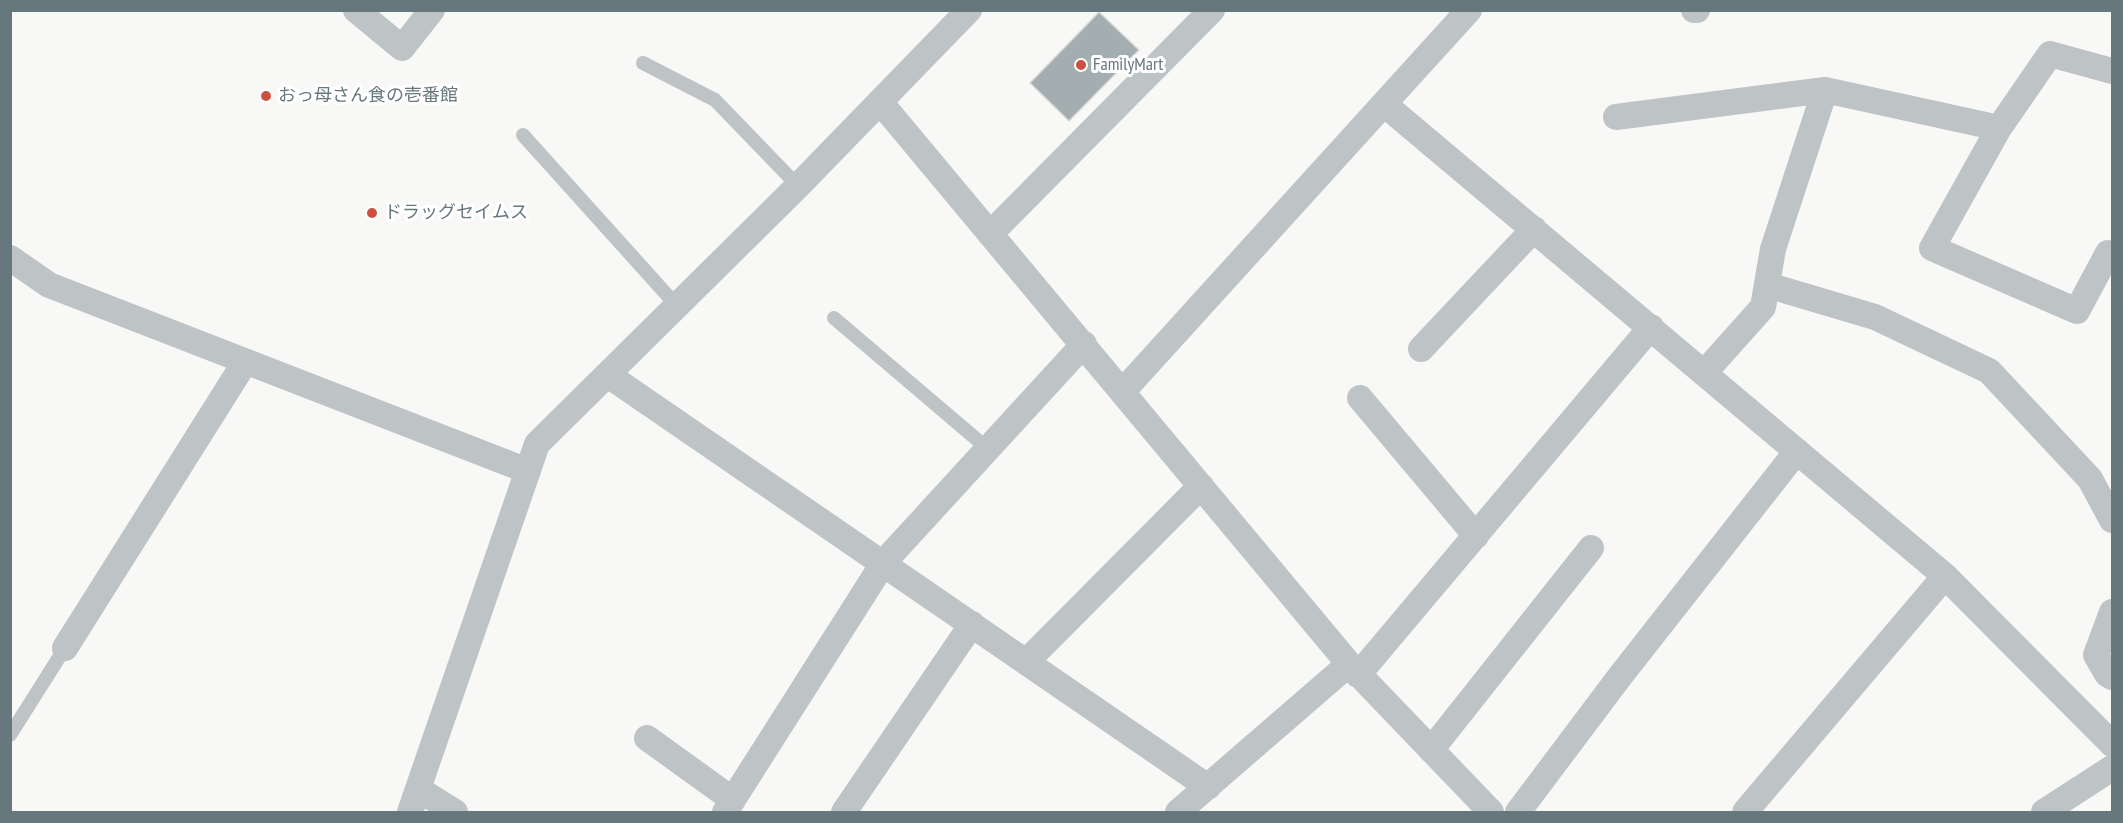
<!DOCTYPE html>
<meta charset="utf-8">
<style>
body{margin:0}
#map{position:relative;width:2123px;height:823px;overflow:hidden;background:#f8f8f6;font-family:"PT Sans Narrow",sans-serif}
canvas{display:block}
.frame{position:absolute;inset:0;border:12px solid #66777d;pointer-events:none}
</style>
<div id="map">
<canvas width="2123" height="823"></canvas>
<div class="frame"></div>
</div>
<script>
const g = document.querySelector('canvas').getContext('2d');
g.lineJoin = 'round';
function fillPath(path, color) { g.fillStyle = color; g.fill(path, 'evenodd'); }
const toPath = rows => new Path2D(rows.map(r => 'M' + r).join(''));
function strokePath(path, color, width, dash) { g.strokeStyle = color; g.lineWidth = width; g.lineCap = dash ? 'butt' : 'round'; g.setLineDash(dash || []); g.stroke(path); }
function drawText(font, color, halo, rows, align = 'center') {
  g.font = font + ' "PT Sans Narrow","Noto Sans JP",sans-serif'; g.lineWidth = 6; g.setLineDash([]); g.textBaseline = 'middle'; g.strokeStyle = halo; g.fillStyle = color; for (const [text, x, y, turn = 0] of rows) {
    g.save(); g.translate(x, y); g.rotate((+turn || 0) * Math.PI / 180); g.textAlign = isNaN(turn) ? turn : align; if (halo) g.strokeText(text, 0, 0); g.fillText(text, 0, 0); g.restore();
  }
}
const building = toPath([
 [1099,12,1139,50,1069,121,1030,83,1099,12]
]);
const service = toPath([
 [643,63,715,100,798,186],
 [523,135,677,306],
 [834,318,988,449],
 [10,735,65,648]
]);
const minor = toPath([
 [356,10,402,48,432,10],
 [1694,10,1697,10],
 [881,103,1349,664,1491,812],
 [1384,104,1945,576,2112,744],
 [1616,117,1825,90,1999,128,2050,54,2112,71],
 [1999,128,1932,248,2077,311,2108,253],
 [990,234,1212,10],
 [10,258,49,285,528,471],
 [1767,285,1875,317,1989,371,2090,479,2112,520],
 [1421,349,1534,229],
 [1705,372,1763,307,1773,249,1825,90],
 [608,375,1208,787],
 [1123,391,1469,10],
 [1360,398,1476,536],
 [2112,612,2096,655,2107,674,2112,677],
 [65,648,245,362],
 [1027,661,1201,486],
 [1358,675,1651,327],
 [647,738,733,800],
 [1431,750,1591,548],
 [418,789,455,812],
 [410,812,537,444,798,186,969,10],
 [725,812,884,562,1084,344],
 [844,812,972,624],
 [1178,812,1349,664],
 [1518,812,1621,675,1797,451],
 [1745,812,1945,576],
 [2044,812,2112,768]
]);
const markers = [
 [1081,65,6,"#ce5041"],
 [266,96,6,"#ce5041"],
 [372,213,6,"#ce5041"]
];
const poiNames = [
 ["FamilyMart",1093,65],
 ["おっ母さん食の壱番館",278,96],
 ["ドラッグセイムス",384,213]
];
fillPath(building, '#a4adb0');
strokePath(building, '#dadad9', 1.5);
strokePath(service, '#bec3c5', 14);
strokePath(minor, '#bec3c5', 26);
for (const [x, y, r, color] of markers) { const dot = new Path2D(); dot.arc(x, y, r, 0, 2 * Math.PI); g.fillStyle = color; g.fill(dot); strokePath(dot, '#fff', 2); }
drawText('18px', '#66777d', '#fff', poiNames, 'left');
</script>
